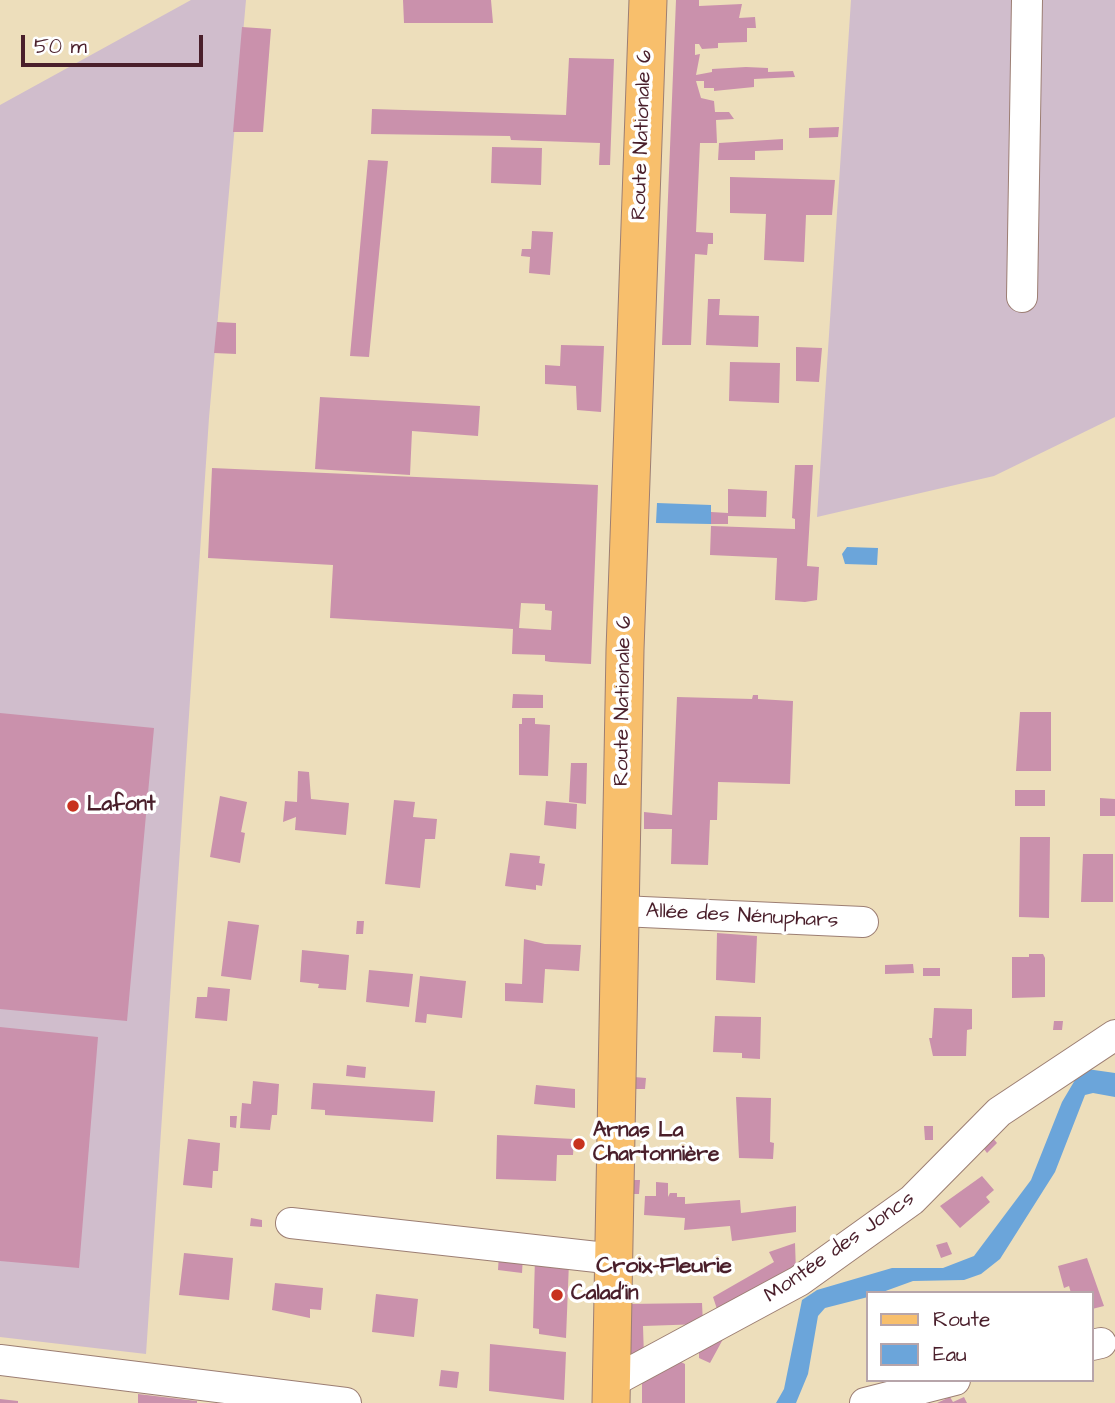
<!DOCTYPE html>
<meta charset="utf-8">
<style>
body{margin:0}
#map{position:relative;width:1115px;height:1403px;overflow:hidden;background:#eddebb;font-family:"Architects Daughter",sans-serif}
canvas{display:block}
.legend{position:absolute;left:866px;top:1291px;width:228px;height:91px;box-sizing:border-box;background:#fff;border:2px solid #b7a5aa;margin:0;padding:9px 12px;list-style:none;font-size:21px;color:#4a1f2b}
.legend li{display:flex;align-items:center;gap:14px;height:35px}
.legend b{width:35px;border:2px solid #b7a5aa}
.scale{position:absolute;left:21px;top:35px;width:182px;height:32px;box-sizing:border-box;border:4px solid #4a1f2b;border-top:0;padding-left:9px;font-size:21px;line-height:24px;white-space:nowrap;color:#4a1f2b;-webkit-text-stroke:5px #fff;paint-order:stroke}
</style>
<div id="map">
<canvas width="1115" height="1403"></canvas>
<ul class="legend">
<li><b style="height:9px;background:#f8bf6c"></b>Route</li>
<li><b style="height:19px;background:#6ba5da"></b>Eau</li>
</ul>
<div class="scale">50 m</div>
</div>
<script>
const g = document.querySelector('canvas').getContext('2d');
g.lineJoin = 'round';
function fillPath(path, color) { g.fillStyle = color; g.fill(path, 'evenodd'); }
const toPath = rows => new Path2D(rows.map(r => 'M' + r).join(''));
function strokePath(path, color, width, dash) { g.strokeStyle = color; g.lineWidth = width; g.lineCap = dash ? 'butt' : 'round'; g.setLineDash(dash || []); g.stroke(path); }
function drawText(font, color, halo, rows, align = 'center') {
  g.font = font + ' "Architects Daughter",sans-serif'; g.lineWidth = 7; g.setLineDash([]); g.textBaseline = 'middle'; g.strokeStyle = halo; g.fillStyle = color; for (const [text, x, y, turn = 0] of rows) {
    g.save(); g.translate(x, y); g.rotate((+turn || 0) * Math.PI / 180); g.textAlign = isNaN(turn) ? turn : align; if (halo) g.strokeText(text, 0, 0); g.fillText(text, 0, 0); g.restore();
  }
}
const industrial = toPath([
 [191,0,246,0,209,418,146,1354,0,1337,0,105],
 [851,0,1115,0,1115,417,994,476,817,517]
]);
const water = toPath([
 [657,503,711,505,711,524,656,523],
 [847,547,878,548,877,565,845,564,842,554],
 [1087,1069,1115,1073,1115,1097,1093,1093,1085,1095,1055,1172,1000,1259,981,1274,964,1280,913,1281,880,1293,868,1293,868,1297,825,1308,818,1316,808,1374,796,1403,776,1403,784,1389,802,1300,817,1290,892,1268,943,1268,974,1256,1031,1180,1062,1102,1075,1080]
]);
const building = toPath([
 [403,0,491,0,493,23,404,23],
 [676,0,699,0,699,6,742,4,739,18,755,17,756,28,747,28,747,42,718,43,718,48,702,49,699,44,695,44,695,55,700,54,696,75,712,72,712,69,746,67,768,68,768,72,793,71,795,77,754,79,754,87,714,91,714,88,704,88,704,81,696,81,701,98,714,101,715,112,729,112,734,119,716,120,717,143,700,143,696,232,713,233,713,244,708,244,707,255,695,254,691,345,662,345],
 [242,27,271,29,263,132,233,132],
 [569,58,614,59,610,165,599,165,600,143,511,140,510,136,371,134,372,109,566,115],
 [839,127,838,137,809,138,809,128],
 [783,139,783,150,755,151,755,160,718,160,719,143],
 [492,147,542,148,541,185,491,183],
 [368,160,388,161,369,357,350,356],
 [730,177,835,180,832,215,806,215,804,262,764,260,766,214,730,213],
 [532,231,553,232,550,275,529,273,530,257,521,256,522,249,531,249],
 [708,299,720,299,719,315,759,316,758,347,706,345],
 [217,322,236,323,236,354,214,353],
 [561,345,604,346,601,412,577,410,576,386,545,384,545,365,560,366],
 [796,347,822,348,819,382,796,381],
 [730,362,780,363,779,403,729,401],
 [320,397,480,406,478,436,412,431,410,475,315,469],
 [795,465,813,465,807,566,819,567,817,600,805,602,775,600,777,558,710,555,711,526,795,529,795,519,792,518],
 [212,468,598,485,591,664,551,662,545,661,545,655,512,654,513,629,330,618,333,565,208,558],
 [521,603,545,604,545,610,552,611,551,630,519,628],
 [728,489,767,491,766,517,728,516,728,524,711,524,711,512,728,513],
 [513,694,543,695,543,708,512,708],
 [753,695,758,695,758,699,793,701,790,784,718,782,717,820,710,820,708,865,671,864,672,829,644,829,644,812,672,815,677,697,752,699],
 [1020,712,1051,712,1051,771,1016,771],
 [0,713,154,728,127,1021,0,1009],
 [522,718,535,718,535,724,550,725,548,776,519,775,519,724,522,724],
 [571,763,587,763,586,804,569,802],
 [298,771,309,772,311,799,349,803,346,835,295,830,296,817,283,822,285,801,297,802],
 [1015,790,1045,790,1045,806,1015,806],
 [220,796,247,802,241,832,245,833,240,863,210,857],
 [1100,798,1115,799,1115,816,1100,816],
 [394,800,415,802,413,817,437,819,435,839,425,839,420,888,385,884],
 [546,801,577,804,576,829,544,825],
 [1020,837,1050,837,1049,918,1019,917],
 [510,853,540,856,539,863,545,864,542,886,536,885,536,890,505,886],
 [1083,854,1113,854,1113,902,1081,902],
 [228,921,259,925,251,980,221,976],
 [357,921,364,921,363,934,356,934],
 [717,933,757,936,755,983,716,980],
 [524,939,545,944,581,945,579,971,545,969,543,1003,505,1001,505,983,522,984],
 [302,950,349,955,346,990,318,988,319,984,300,982],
 [1029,954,1043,954,1045,958,1045,997,1012,998,1012,957,1029,957],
 [913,964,914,973,885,974,885,965],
 [923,968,940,968,940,976,923,976],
 [369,970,413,974,409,1007,366,1002],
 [420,976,466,981,462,1018,427,1014,426,1023,415,1022],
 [208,987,230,989,227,1021,195,1018,197,997,207,997],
 [934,1008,972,1009,972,1029,967,1030,966,1056,933,1056,929,1038,932,1038],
 [715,1016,761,1017,760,1059,742,1058,742,1053,713,1052],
 [1054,1021,1063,1021,1062,1030,1053,1030],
 [0,1027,98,1037,79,1268,0,1261],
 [347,1065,366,1067,365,1078,346,1076],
 [634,1077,646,1078,645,1089,634,1089],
 [253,1081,279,1084,277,1115,272,1115,270,1130,240,1128,242,1103,251,1104],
 [313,1083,435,1091,433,1122,325,1115,325,1110,311,1109],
 [536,1085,575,1089,575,1108,534,1104],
 [736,1097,771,1098,770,1142,774,1143,773,1159,739,1158],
 [230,1116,237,1116,236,1128,230,1127],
 [924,1126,933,1126,933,1140,925,1140],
 [497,1135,574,1139,573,1155,557,1155,556,1181,496,1179],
 [991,1136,997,1143,987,1153,981,1145],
 [188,1139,220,1143,218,1171,213,1171,212,1188,183,1185],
 [982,1176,994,1190,986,1197,990,1202,960,1228,940,1206],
 [630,1180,640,1180,639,1194,630,1194],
 [656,1182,668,1183,668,1197,670,1193,677,1193,677,1197,685,1197,685,1204,740,1200,741,1213,796,1206,796,1232,732,1241,730,1226,684,1230,685,1218,644,1215,645,1196,656,1196],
 [251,1218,262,1220,262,1227,250,1226],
 [947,1242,952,1254,941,1258,936,1245],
 [795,1243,796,1272,719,1315,713,1297,774,1262,769,1252],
 [184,1253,233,1258,229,1300,179,1295],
 [499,1254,523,1256,522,1273,498,1270],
 [535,1258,569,1262,566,1338,539,1334,539,1329,533,1328],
 [1087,1258,1104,1306,1092,1309,1092,1293,1071,1293,1069,1286,1064,1288,1058,1266],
 [275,1283,323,1288,321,1310,310,1309,310,1318,272,1310],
 [376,1294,418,1299,414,1337,372,1332],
 [702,1303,703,1324,643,1326,644,1358,624,1369,626,1304],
 [728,1330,710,1363,699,1358,699,1344],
 [490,1344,566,1352,564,1400,489,1391],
 [679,1361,685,1364,685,1403,642,1403,642,1377],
 [441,1370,459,1372,457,1388,439,1386],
 [138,1394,197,1401,197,1403,138,1403],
 [950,1397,953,1402,964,1397,967,1403,937,1403],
 [0,1399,18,1401,18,1403,0,1403]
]);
const minor = toPath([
 [1022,297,1027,0],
 [621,911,863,922],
 [291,1223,615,1259],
 [1092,1345,1101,1343],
 [0,1360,346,1403],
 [612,1382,799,1281,912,1200,999,1112,1115,1035],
 [865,1403,955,1380]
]);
const major = toPath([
 [611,1403,625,650,648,0]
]);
const markers = [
 [73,806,7,"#c8321e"],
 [579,1144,7,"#c8321e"],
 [557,1295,7,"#c8321e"]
];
const streetNames = [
 ["Route Nationale 6",643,135,-88],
 ["Route Nationale 6",624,701,-89],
 ["Allée des Nénuphars",742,917,3],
 ["Montée des Joncs",840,1248,-35]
];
const poiNames = [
 ["Lafont",87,806],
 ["Arnas La",593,1132],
 ["Chartonnière",593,1156],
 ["Calad'in",571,1295]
];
const neighbourhoodNames = [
 ["Croix-Fleurie",664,1267]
];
fillPath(industrial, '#d0bdcc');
fillPath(water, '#6ba5da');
fillPath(building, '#ca91ac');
strokePath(minor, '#9c7e73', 32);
strokePath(major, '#9c7e73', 39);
strokePath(minor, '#fff', 30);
strokePath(major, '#f8bf6c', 37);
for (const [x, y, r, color] of markers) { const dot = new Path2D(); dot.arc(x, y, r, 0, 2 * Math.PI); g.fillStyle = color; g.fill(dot); strokePath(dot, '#fff', 2.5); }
drawText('21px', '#4a1f2b', '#fff', streetNames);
drawText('bold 21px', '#4a1f2b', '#fff', poiNames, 'left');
drawText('bold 23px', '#4a1f2b', '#fff', neighbourhoodNames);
</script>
